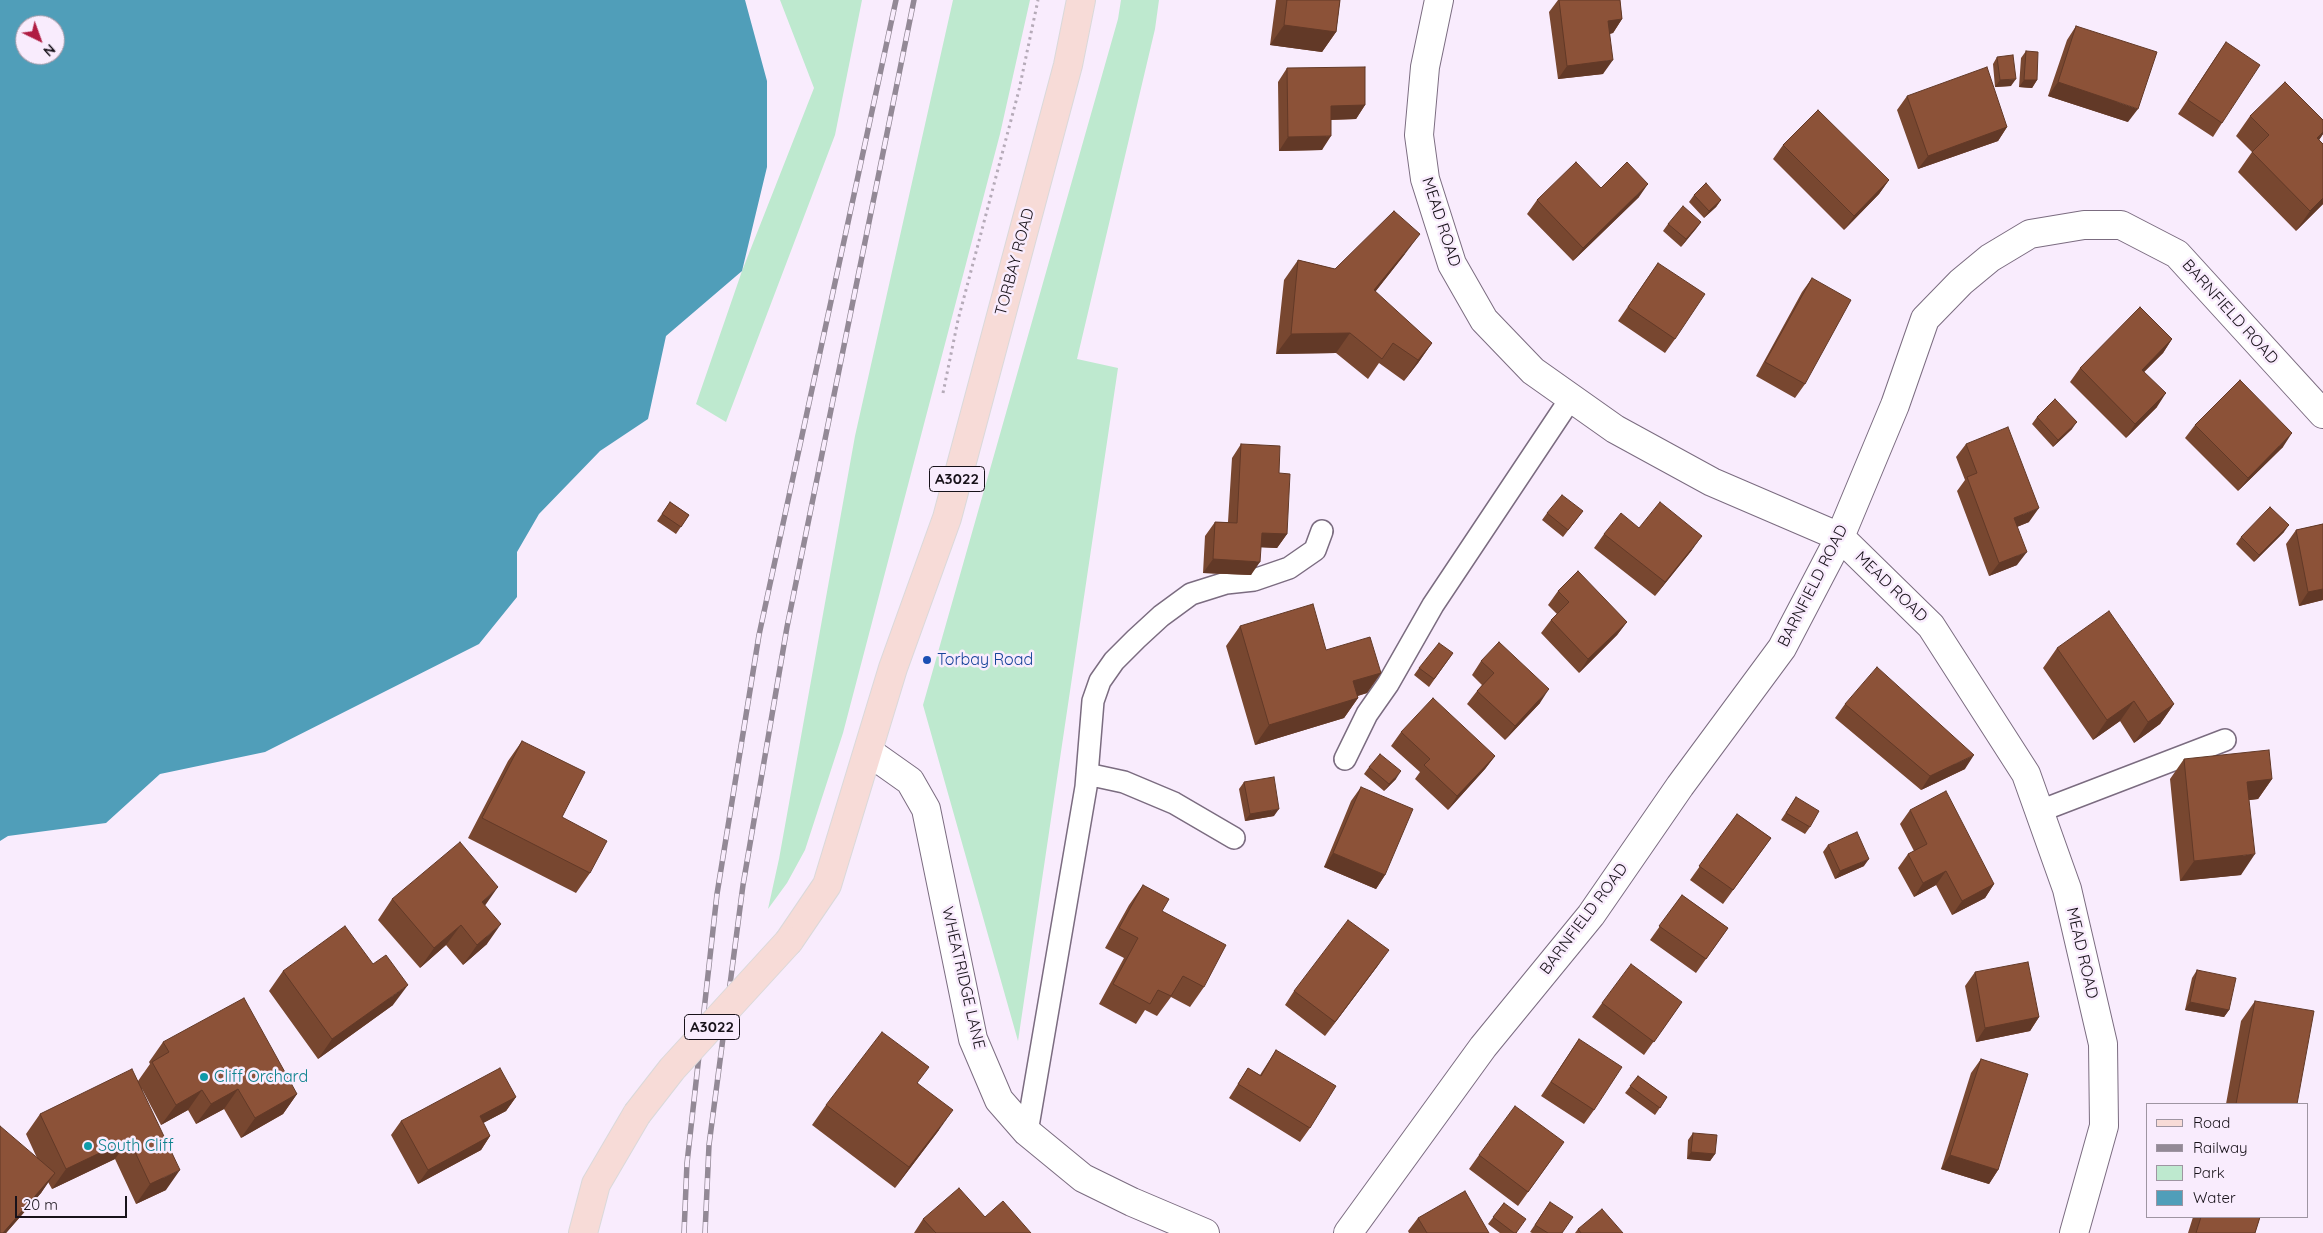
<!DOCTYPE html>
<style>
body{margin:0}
#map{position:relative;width:2323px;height:1233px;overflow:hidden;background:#f9ecfd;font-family:Quicksand,sans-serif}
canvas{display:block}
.legend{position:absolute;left:2146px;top:1103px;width:162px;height:115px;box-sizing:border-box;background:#f9ecfd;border:1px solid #9f95a2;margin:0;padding:6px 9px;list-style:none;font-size:15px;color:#18121a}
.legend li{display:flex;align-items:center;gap:10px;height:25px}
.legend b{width:25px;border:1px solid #9f95a2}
.north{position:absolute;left:15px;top:15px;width:50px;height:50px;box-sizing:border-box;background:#f9ecfd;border:1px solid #9f95a2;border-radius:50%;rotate:138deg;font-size:14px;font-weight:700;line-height:20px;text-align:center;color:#18121a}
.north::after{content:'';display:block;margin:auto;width:18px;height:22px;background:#b01d43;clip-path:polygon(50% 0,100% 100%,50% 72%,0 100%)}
.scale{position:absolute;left:15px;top:1196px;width:112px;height:22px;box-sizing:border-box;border:2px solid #18121a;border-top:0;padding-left:6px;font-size:15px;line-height:18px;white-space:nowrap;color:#18121a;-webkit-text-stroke:4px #f9ecfd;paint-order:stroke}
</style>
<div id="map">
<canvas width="2323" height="1233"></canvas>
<ul class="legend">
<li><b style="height:6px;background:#f7dbd7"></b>Road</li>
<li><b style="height:6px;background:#938996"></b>Railway</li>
<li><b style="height:14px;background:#bee9cf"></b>Park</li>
<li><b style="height:14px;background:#509eb9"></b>Water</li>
</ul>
<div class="north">N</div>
<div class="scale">20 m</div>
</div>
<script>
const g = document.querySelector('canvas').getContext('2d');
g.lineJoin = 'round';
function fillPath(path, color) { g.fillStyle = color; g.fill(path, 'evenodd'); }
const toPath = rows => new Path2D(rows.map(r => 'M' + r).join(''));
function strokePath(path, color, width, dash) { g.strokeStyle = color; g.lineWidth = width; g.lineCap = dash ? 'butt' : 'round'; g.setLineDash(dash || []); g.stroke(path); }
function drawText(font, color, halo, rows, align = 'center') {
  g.font = font + ' Quicksand,sans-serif'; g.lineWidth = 5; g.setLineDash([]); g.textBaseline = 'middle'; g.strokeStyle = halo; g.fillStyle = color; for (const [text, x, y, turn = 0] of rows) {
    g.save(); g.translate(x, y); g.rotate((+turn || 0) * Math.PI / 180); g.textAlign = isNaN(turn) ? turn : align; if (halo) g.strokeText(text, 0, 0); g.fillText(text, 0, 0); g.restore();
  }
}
const green = toPath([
 [780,0,862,0,835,135,726,422,696,404,742,271,814,88],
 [953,0,1030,0,1000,134,843,733,805,850,787,883,768,909,779,859,855,436],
 [1121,0,1159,0,1155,29,1077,359,1118,368,1018,1041,923,705,1118,19]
]);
const water = toPath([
 [0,0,745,0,767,81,767,167,742,271,666,336,648,419,600,451,539,514,517,552,517,597,479,644,265,752,160,774,106,823,8,836,0,841],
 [25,25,55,25,55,55,25,55]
]);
const path = toPath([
 [943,393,958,320,1019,90,1038,0]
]);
const lane = toPath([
 [1345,759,1367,714,1388,684,1433,605,1571,398],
 [1087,774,1124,782,1174,803,1234,838],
 [2040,811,2225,740],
 [1027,1132,1086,787,1093,701,1100,681,1114,661,1136,639,1161,616,1191,594,1226,583,1254,580,1289,568,1315,550,1322,531]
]);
const street = toPath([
 [1439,0,1425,67,1419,135,1425,179,1452,264,1484,320,1533,371,1615,429,1712,482,1840,537,1931,626,2026,774,2067,889,2103,1044,2104,1126,2074,1233],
 [869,752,910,781,926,809,973,1039,999,1100,1027,1132,1083,1178,1132,1202,1205,1233],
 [1348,1233,1483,1047,1591,915,1680,786,1782,648,1840,537,1895,405,1925,319,1961,282,1990,258,2030,234,2084,225,2121,225,2177,254,2323,414]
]);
const primary = toPath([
 [789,941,827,885,893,668,947,518,1068,65,1081,0],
 [583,1233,596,1184,637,1114]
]);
const rail = toPath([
 [684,1233,687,1163,717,894,759,635,896,0],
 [705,1233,709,1145,743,885,787,627,914,0]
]);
const primaryBridge = toPath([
 [637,1114,672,1069,789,941]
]);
const wall = toPath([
 [1276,0,1340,0,1336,32,1322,52,1270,45],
 [1558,0,1620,0,1622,19,1613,33,1610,34,1603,74,1558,79,1549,12],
 [2076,26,2128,122,2048,96,2067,40],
 [2226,42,2222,123,2213,137,2178,114],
 [2026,51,2037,80,2032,88,2019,87,2021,58],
 [1997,57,2011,86,1995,87,1993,64],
 [1287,68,1365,105,1356,119,1331,120,1322,150,1279,151,1278,82],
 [1907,96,2007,127,1998,141,1918,169,1897,110],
 [2250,116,2323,134,2319,140,2323,204,2296,231,2238,172,2252,152,2236,136],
 [1783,145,1889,180,1879,194,1844,230,1773,159],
 [1601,188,1639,197,1573,261,1527,214,1537,200],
 [1694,195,1721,200,1716,207,1704,218,1689,202],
 [1701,222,1681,247,1663,231,1668,224],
 [1405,254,1375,292,1432,343,1418,363,1404,381,1379,363,1368,379,1336,353,1276,354,1284,280,1298,260,1335,269],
 [1658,263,1675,339,1665,353,1618,321],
 [1812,278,1805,384,1795,398,1756,376,1802,292],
 [2172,339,2163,353,2144,372,2157,407,2126,438,2070,382,2080,368],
 [2037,417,2072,429,2053,447,2032,424],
 [2195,425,2283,447,2238,491,2185,438],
 [1241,444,1279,473,1287,534,1277,548,1261,547,1251,575,1203,573,1205,536,1215,522,1228,522,1232,458],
 [1966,444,2029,522,2017,527,2017,565,1989,576,1957,491,1965,480,1956,457],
 [670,502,689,515,676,534,657,521],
 [1583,511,1563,537,1542,520,1547,513],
 [2323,524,2323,600,2299,606,2286,544,2296,530],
 [2284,532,2254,562,2236,544,2241,537],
 [1604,534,1692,550,1655,596,1594,548],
 [1558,591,1627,622,1617,635,1579,673,1541,633,1551,620,1557,614,1548,605],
 [1240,626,1326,650,1381,673,1367,693,1358,696,1358,698,1344,718,1255,745,1226,646],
 [2057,648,2174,704,2160,724,2134,743,2120,721,2093,740,2043,668],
 [1453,653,1429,687,1414,675,1419,668],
 [1481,661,1540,703,1505,740,1467,704,1477,691,1482,685,1472,675],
 [1845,704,1965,769,1921,790,1835,718],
 [1401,732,1495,756,1485,769,1448,810,1415,779,1420,772,1391,746],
 [522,741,590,873,576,893,468,838,508,761],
 [2184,759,2272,779,2258,799,2249,800,2241,875,2180,881,2170,779],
 [1369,767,1396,779,1384,791,1364,774],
 [1244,782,1274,816,1245,821,1239,789],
 [1361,787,1385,875,1376,889,1324,867,1351,801],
 [1796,797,1810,827,1805,834,1781,820],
 [1910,810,1994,884,1985,898,1952,915,1936,885,1914,897,1898,868,1908,854,1914,851,1900,824],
 [1737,814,1771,838,1723,904,1690,880],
 [1828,845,1864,866,1835,879,1823,852],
 [1143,885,1162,911,1204,987,1190,1007,1171,997,1157,1016,1145,1010,1136,1024,1099,1004,1124,958,1105,948,1129,905],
 [1682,895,1728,928,1696,973,1650,940],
 [392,899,485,906,487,944,463,965,446,945,420,968,378,920],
 [373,964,393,1005,318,1059,269,991,283,971],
 [1379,964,1325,1036,1285,1005,1294,991],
 [2197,970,2229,1010,2224,1017,2185,1010,2192,978],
 [1975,972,2039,1017,2030,1031,1976,1042,1965,986],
 [2255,1001,2297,1104,2226,1104,2241,1021],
 [1682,1002,1644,1055,1592,1017,1602,1003],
 [1579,1039,1594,1110,1584,1124,1541,1096],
 [163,1042,297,1094,283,1114,241,1138,224,1109,196,1124,188,1110,161,1125,142,1089,166,1190,136,1204,115,1159,52,1189,48,1182,41,1193,6,1233,0,1233,37,1158,26,1134,40,1114,138,1081,150,1064,149,1062],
 [1276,1050,1310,1128,1300,1142,1229,1098,1248,1068,1260,1075],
 [1981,1059,1998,1170,1989,1184,1941,1169,1971,1073],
 [1638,1076,1667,1097,1655,1115,1625,1093],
 [918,1083,939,1130,895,1188,812,1125,826,1105],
 [516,1097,506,1111,483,1123,490,1136,481,1150,418,1184,391,1135,401,1121],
 [1693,1133,1715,1154,1710,1161,1687,1159,1688,1140],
 [1479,1155,1554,1156,1518,1206,1469,1169],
 [1550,1202,1562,1233,1532,1233,1530,1232],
 [1504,1203,1517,1233,1500,1233,1488,1224],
 [985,1217,1031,1233,914,1233,923,1219],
 [2193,1217,2260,1217,2255,1233,2188,1233],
 [1418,1218,1489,1233,1409,1233,1408,1231],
 [1578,1229,1623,1233,1575,1233]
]);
const shadedWall = toPath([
 [1622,19,1613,33,1599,35,1608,21],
 [1284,25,1336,32,1322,52,1270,45],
 [1613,60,1603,74,1558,79,1567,66],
 [2016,79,2011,86,1995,87,2000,80],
 [2024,80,2037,80,2032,88,2019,87],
 [2058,82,2138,109,2128,122,2048,96],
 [1365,105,1356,119,1321,120,1331,106],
 [2007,127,1998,141,1918,169,1928,156],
 [2323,132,2323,134,2315,146,2317,138],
 [1331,136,1322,150,1279,151,1288,137],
 [1889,180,1879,194,1844,230,1854,216],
 [1648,184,1639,197,1573,261,1583,248],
 [2323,198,2323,204,2296,231,2310,211],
 [1721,200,1716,207,1704,218,1709,211],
 [1701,222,1696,229,1681,247,1686,239],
 [1420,234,1405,254,1360,311,1374,290],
 [1350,333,1336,353,1276,354,1291,334],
 [2172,339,2163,353,2133,383,2142,370],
 [1432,343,1418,363,1404,381,1418,360],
 [2166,393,2157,407,2126,438,2135,424],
 [2077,422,2072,429,2053,447,2058,440],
 [2292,433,2283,447,2238,491,2248,478],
 [2039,508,2029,522,2004,532,2014,518],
 [2289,525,2284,532,2254,562,2259,555],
 [1262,533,1287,534,1277,548,1252,547],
 [1702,536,1692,550,1655,596,1665,582],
 [2027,552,2017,565,1989,576,1999,563],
 [1213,559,1260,562,1251,575,1203,573],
 [2323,589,2323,600,2299,606,2308,592],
 [1627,622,1617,635,1579,673,1588,659],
 [1381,673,1367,693,1339,701,1353,681],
 [1549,689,1540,703,1505,740,1515,726],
 [1358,698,1344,718,1255,745,1269,725],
 [2134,701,2120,721,2093,740,2107,720],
 [2174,704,2160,724,2134,743,2148,722],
 [1974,755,1965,769,1921,790,1930,776],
 [1495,756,1485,769,1448,810,1457,796],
 [1401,771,1396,779,1384,791,1389,784],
 [2272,779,2258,799,2233,802,2247,782],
 [1279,809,1274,816,1245,821,1250,814],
 [1333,853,1385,875,1376,889,1324,867],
 [2255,854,2241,875,2180,881,2194,861],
 [1869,859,1864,866,1835,879,1840,871],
 [1946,871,1936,885,1914,897,1923,883],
 [1994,884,1985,898,1952,915,1962,901],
 [498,887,484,907,482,902],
 [501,924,487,944,463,965,477,945],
 [461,925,446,945,420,968,434,948],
 [1389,950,1379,964,1325,1036,1335,1022],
 [408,985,393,1005,318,1059,332,1039],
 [2190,1002,2229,1010,2224,1017,2185,1010],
 [2039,1017,2030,1031,1976,1042,1985,1028],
 [238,1089,224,1109,196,1124,211,1104],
 [202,1090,188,1110,161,1125,176,1105],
 [297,1094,283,1114,241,1138,255,1118],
 [516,1097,506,1111,470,1130,480,1116],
 [953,1110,939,1130,895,1188,909,1167],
 [490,1136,481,1150,418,1184,428,1170],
 [129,1139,115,1159,52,1189,66,1169],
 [1691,1152,1715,1154,1710,1161,1687,1159],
 [1950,1155,1998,1170,1989,1184,1941,1169],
 [180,1170,166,1190,136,1204,150,1184],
 [55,1173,41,1193,6,1233,3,1233]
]);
const building = toPath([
 [1287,0,1340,0,1336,32,1284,25,1287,0],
 [1559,0,1620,0,1622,19,1608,21,1613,60,1567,66,1559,0],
 [2076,26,2157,52,2138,109,2058,82,2076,26],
 [2226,42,2260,65,2222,123,2188,100,2226,42],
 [2026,51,2038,52,2037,80,2024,80,2026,51],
 [2013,55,2016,79,2000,80,1997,57,2013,55],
 [1365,67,1365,105,1331,106,1331,136,1288,137,1287,68,1365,67],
 [1987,67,2007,127,1928,156,1907,96,1987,67],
 [2285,82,2323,120,2323,132,2317,138,2323,144,2323,198,2310,211,2252,152,2269,135,2250,116,2285,82],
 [1818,110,1889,180,1854,216,1783,145,1818,110],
 [1576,162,1601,188,1627,162,1648,184,1583,248,1537,200,1576,162],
 [1706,183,1721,200,1709,211,1694,195,1706,183],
 [1683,206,1701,222,1686,239,1668,224,1683,206],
 [1394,211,1420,234,1374,290,1432,343,1418,360,1393,343,1382,359,1350,333,1291,334,1298,260,1335,269,1394,211],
 [1658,263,1705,294,1675,339,1628,307,1658,263],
 [1812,278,1851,300,1805,384,1765,362,1812,278],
 [2140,307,2172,339,2142,370,2166,393,2135,424,2080,368,2140,307],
 [2240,380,2292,433,2248,478,2195,425,2240,380],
 [2055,399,2077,422,2058,440,2037,417,2055,399],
 [2008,427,2039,508,2014,518,2027,552,1999,563,1967,477,1977,473,1966,444,2008,427],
 [1241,444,1280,446,1279,473,1290,474,1287,534,1262,533,1260,562,1213,559,1215,522,1237,523,1241,444],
 [1562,495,1583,511,1568,530,1547,513,1562,495],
 [670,502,689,515,681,527,662,514,670,502],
 [1660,502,1702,536,1665,582,1604,534,1621,513,1639,528,1660,502],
 [2270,507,2289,525,2259,555,2241,537,2270,507],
 [2323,524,2323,589,2308,592,2296,530,2323,524],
 [1578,571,1627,622,1588,659,1551,620,1569,602,1558,591,1578,571],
 [1313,604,1326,650,1370,637,1381,673,1353,681,1358,698,1269,725,1240,626,1313,604],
 [2109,611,2174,704,2148,722,2134,701,2107,720,2057,648,2109,611],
 [1499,642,1549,689,1515,726,1477,691,1494,673,1481,661,1499,642],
 [1439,643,1453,653,1434,679,1419,668,1439,643],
 [1877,667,1974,755,1930,776,1845,704,1877,667],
 [1433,698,1495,756,1457,796,1424,765,1430,759,1401,732,1433,698],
 [522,741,585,772,562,817,607,841,590,873,482,818,522,741],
 [2269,750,2272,779,2247,782,2255,854,2194,861,2184,759,2269,750],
 [1380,754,1401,771,1389,784,1369,767,1380,754],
 [1274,777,1279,809,1250,814,1244,782,1274,777],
 [1361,787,1413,809,1385,875,1333,853,1361,787],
 [1946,791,1994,884,1962,901,1946,871,1923,883,1908,854,1927,844,1910,810,1946,791],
 [1796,797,1819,811,1810,827,1786,813,1796,797],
 [1737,814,1771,838,1733,890,1699,866,1737,814],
 [1857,832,1869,859,1840,871,1828,845,1857,832],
 [460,842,498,887,482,902,501,924,477,945,461,925,434,948,392,899,460,842],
 [1143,885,1169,899,1162,911,1226,945,1204,987,1183,976,1171,996,1158,990,1150,1004,1113,984,1138,938,1119,928,1143,885],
 [1682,895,1728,928,1706,959,1659,926,1682,895],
 [1348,920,1389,950,1335,1022,1294,991,1348,920],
 [345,926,373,964,386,955,408,985,332,1039,283,971,345,926],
 [2028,962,2039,1017,1985,1028,1975,972,2028,962],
 [1631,964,1682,1002,1654,1042,1602,1003,1631,964],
 [2197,970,2236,978,2229,1010,2190,1002,2197,970],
 [244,998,297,1094,255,1118,238,1089,211,1104,202,1090,176,1105,152,1062,169,1052,163,1042,244,998],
 [2255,1001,2314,1011,2297,1104,2236,1104,2255,1001],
 [882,1032,929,1067,917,1083,953,1110,909,1167,826,1105,882,1032],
 [1579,1039,1622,1067,1594,1110,1551,1082,1579,1039],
 [1276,1050,1336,1086,1310,1128,1238,1084,1248,1068,1261,1076,1276,1050],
 [1981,1059,2028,1074,1998,1170,1950,1155,1981,1059],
 [500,1068,516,1097,480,1116,490,1136,428,1170,401,1121,500,1068],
 [132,1069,180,1170,150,1184,129,1139,66,1169,40,1114,132,1069],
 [1638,1076,1667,1097,1660,1108,1630,1086,1638,1076],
 [1515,1106,1564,1142,1528,1192,1479,1155,1515,1106],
 [0,1126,55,1173,3,1233,0,1233,0,1126],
 [1693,1133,1717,1135,1715,1154,1691,1152,1693,1133],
 [959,1188,985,1217,1003,1201,1031,1233,936,1233,923,1219,959,1188],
 [1465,1191,1489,1233,1427,1233,1418,1218,1465,1191],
 [1550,1202,1573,1217,1562,1233,1548,1233,1535,1225,1550,1202],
 [1504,1203,1526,1219,1516,1233,1514,1233,1493,1217,1504,1203],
 [1602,1209,1623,1233,1581,1233,1578,1229,1602,1209],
 [2201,1217,2260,1217,2255,1233,2196,1233,2201,1217]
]);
const markers = [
 [927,660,5,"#1a4fb4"],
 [204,1077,5,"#0f9aa8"],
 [88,1146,5,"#0f9aa8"]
];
const shields = [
 [957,479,55],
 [712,1027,55]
];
const shieldNames = [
 ["A3022",957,479],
 ["A3022",712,1027]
];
const streetNames = [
 ["MEAD ROAD",1441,222,72],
 ["TORBAY ROAD",1015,262,-75],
 ["BARNFIELD ROAD",2230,312,48],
 ["BARNFIELD ROAD",1813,586,-63],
 ["MEAD ROAD",1891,587,44],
 ["BARNFIELD ROAD",1584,919,-53],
 ["MEAD ROAD",2082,953,77],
 ["WHEATRIDGE LANE",963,978,77]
];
const transitNames = [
 ["Torbay Road",937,660]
];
const cultureNames = [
 ["Cliff Orchard",214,1077],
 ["South Cliff",98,1146]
];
fillPath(green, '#bee9cf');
fillPath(water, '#509eb9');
strokePath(lane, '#7b6c80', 24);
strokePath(street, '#7b6c80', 30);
strokePath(primary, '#dad9da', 30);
strokePath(path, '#b5aab8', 3, [2.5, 4]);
strokePath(lane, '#fff', 21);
strokePath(street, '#fff', 28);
strokePath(primary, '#f7dbd7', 28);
strokePath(rail, '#938996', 5.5);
strokePath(rail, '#f9ecfd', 4, [11]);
strokePath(primaryBridge, '#dad9da', 30, []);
strokePath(primaryBridge, '#f7dbd7', 28);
fillPath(wall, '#784730');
fillPath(shadedWall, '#623927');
fillPath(building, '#8c5238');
strokePath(building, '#623927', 1);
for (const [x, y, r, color] of markers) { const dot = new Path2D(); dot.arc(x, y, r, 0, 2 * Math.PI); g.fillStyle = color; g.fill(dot); strokePath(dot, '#f9ecfd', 2); }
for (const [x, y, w] of shields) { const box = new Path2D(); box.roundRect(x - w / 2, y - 12.5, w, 25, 4); g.fillStyle = '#f9ecfd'; g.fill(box); strokePath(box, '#18121a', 1); }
drawText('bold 15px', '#18121a', null, shieldNames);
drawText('16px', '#18121a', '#f9ecfd', streetNames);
drawText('16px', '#164399', '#f9ecfd', transitNames, 'left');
drawText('16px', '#0d838f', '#f9ecfd', cultureNames, 'left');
</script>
